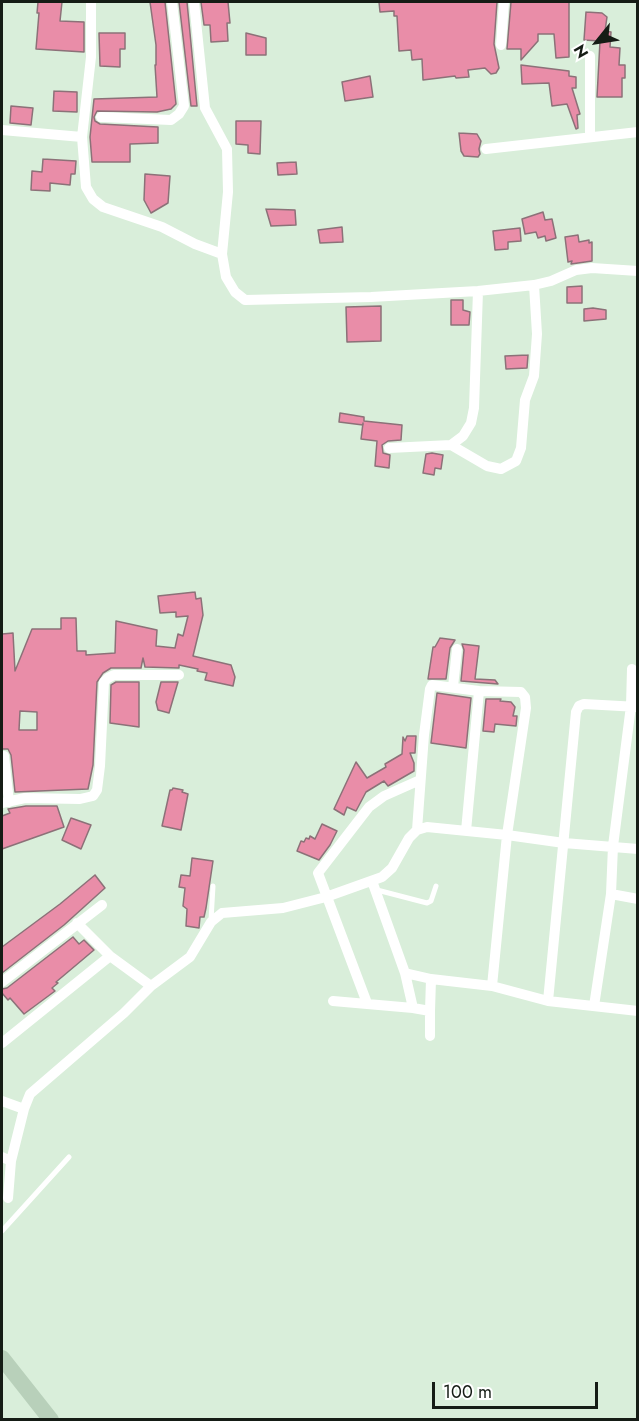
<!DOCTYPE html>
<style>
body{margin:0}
#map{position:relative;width:639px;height:1421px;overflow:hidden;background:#d9eeda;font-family:Jost,sans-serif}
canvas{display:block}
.frame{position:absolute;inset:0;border:3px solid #151c15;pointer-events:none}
.north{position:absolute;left:567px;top:12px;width:60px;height:60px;-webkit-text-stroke:4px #fff;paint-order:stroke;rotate:240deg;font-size:16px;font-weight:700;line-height:24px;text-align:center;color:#151c15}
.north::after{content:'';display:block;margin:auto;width:21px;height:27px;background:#151c15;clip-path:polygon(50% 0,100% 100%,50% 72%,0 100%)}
.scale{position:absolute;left:432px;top:1382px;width:166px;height:27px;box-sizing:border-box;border:3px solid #151c15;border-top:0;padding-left:8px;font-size:18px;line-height:21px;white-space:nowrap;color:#151c15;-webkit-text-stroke:4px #fff;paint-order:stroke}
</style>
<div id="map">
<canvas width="639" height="1421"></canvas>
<div class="frame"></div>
<div class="north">N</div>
<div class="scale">100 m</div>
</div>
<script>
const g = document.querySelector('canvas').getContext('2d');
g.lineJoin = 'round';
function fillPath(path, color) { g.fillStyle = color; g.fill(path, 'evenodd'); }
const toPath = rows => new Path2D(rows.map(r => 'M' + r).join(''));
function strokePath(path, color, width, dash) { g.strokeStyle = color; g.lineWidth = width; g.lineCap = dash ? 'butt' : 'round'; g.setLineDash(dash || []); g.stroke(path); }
const building = toPath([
 [38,2,62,2,60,21,84,22,84,52,36,49,39,13,37,13,38,2],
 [150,2,165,2,176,104,171,109,157,112,97,111,94,117,95,121,100,124,158,127,158,143,130,144,130,162,92,162,90,137,94,99,157,97,155,65,156,65,156,45,150,2],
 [179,2,187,2,197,106,191,106,179,2],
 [201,2,228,2,230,23,227,23,228,41,211,42,210,25,204,25,201,2],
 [379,2,497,2,494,44,499,68,496,73,491,74,485,68,468,70,469,77,456,78,455,76,423,80,422,59,412,60,411,50,399,51,397,16,394,16,394,11,380,12,379,2],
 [511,2,569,2,569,57,556,58,554,34,538,34,538,41,521,60,521,49,507,49,511,2],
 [586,12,602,13,607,17,605,31,611,32,610,47,620,48,619,65,625,65,625,78,622,78,622,97,597,97,600,41,584,40,586,12],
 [99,33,125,33,125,49,120,49,120,67,100,66,99,33],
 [246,33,266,38,266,55,246,55,246,33],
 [521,65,569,71,569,76,576,77,576,88,572,88,580,114,577,115,578,128,576,129,567,104,552,106,549,83,522,84,521,65],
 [370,76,373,97,345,101,342,82,370,76],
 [54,91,77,92,77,112,53,111,54,91],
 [11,106,33,108,31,125,10,123,11,106],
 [236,121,261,121,260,154,248,153,248,145,236,144,236,121],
 [459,133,477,134,481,141,479,149,480,154,478,157,464,156,461,151,459,133],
 [43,159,76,161,75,174,71,174,70,185,50,183,50,191,31,190,32,171,42,172,43,159],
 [296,162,297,174,278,175,277,163,296,162],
 [145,174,170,176,168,203,151,213,144,200,145,174],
 [266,209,295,210,296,225,271,226,266,209],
 [543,212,545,220,552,219,556,238,546,241,545,236,538,238,536,232,525,234,522,219,543,212],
 [342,227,343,242,320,243,318,230,342,227],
 [520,228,521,241,508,242,508,249,495,250,493,231,520,228],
 [578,235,579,242,589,240,589,243,592,242,592,261,571,264,572,261,568,262,565,237,578,235],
 [582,286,582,303,567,303,567,287,582,286],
 [451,300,463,300,463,310,470,312,469,325,451,325,451,300],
 [381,306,381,341,347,342,346,307,381,306],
 [593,308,606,310,606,319,584,321,584,309,593,308],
 [528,355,527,368,506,369,505,356,528,355],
 [340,413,364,417,364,421,402,425,401,440,388,441,382,445,383,453,390,455,389,468,375,466,377,441,361,439,363,423,363,425,339,422,340,413],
 [432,453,443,455,441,469,435,468,434,475,423,473,426,454,432,453],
 [195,592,196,599,201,598,203,615,193,656,231,665,235,677,233,686,205,680,207,673,197,671,198,669,179,665,179,668,145,667,143,658,141,668,111,668,103,673,97,682,93,765,88,789,15,792,11,755,8,749,2,749,2,634,13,633,15,671,32,629,61,629,61,618,76,618,77,651,86,651,86,655,115,653,116,621,157,630,156,646,175,648,178,634,183,636,188,616,176,617,176,612,160,613,158,596,195,592],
 [20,711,37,712,37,730,19,730,20,711],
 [440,638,455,640,450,648,446,679,428,679,433,647,435,647,440,638],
 [462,644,479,646,475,679,495,680,498,684,461,681,464,650,462,644],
 [116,682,139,682,139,727,110,723,111,685,116,682],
 [161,682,178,682,169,713,158,710,156,702,161,682],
 [437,693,471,698,466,748,431,743,437,693],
 [486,699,501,699,500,701,511,702,515,707,513,716,517,716,516,726,495,724,494,732,483,731,486,699],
 [407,736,416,736,415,753,410,753,414,763,414,771,388,786,384,781,366,792,356,811,347,807,344,815,334,809,356,762,367,778,386,767,385,764,402,754,403,737,405,741,407,736],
 [173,788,183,790,182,792,188,794,181,830,162,826,170,790,172,790,173,788],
 [26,806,57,806,64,827,2,849,2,816,10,813,8,809,26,806],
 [71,818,91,825,81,849,62,840,71,818],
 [322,824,337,831,330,845,319,860,297,851,301,841,304,842,306,838,309,839,310,836,315,839,322,824],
 [192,858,213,861,206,908,204,917,200,917,199,928,186,926,187,909,183,906,185,888,179,887,181,875,190,876,192,858],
 [95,875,105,888,64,925,2,973,2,947,60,904,95,875],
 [73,937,79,944,84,940,94,950,56,982,58,983,52,988,55,991,24,1014,10,998,8,1000,2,993,2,989,7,988,73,937]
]);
const lane = toPath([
 [377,890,427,903,431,901,436,886],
 [211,920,213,886],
 [2,1231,69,1157]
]);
const street = toPath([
 [194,2,205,108,227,149,228,192,222,254],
 [501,45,504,2],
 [590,56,590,137],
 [101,117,171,120,179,114,184,106,172,2],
 [2,130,82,137,86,187,93,199,103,207,162,227,195,244,222,254,226,277,235,292,245,300,371,297,478,291,534,285,551,281,576,270,592,268,638,271],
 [82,137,91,57,91,2],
 [486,149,638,132],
 [451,445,487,466,501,469,516,461,521,448,525,400,534,376,537,334,534,285],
 [389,448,451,445,463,436,471,423,474,408,478,291],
 [453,687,457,649],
 [4,756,9,802],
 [2,803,25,798,80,799,93,796,97,790,100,766,104,682,108,678,114,675,179,675],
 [417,830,424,735,430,689,432,685,479,691,521,692,525,697,526,708,507,835,492,986],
 [466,831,479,691],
 [372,881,405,973,413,1008,430,1011,431,979,492,986,548,1001,638,1011],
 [611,894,638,899],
 [77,923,110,956,151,986],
 [405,973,431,979],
 [2,982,102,905],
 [333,1001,413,1008],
 [548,1001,576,712,579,706,584,704,638,707],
 [367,1003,318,873,369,807,384,796,420,780],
 [594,1006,611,894,613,846,631,706,632,669],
 [430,1036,430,1011],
 [2,1043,110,956],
 [2,1101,24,1109],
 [2,1157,11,1161,24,1109,30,1094,124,1013,151,986,190,957,211,922,222,913,283,908,326,897,382,877,392,868,409,838,417,830,427,827,507,835,564,843,638,849],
 [8,1198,11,1161]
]);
const secondary = toPath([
 [2,1358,51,1420]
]);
fillPath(building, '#e98da8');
strokePath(building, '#8c7178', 1.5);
strokePath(lane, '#fff', 5);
strokePath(street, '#fff', 10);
strokePath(secondary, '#b8d0ba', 16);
</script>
